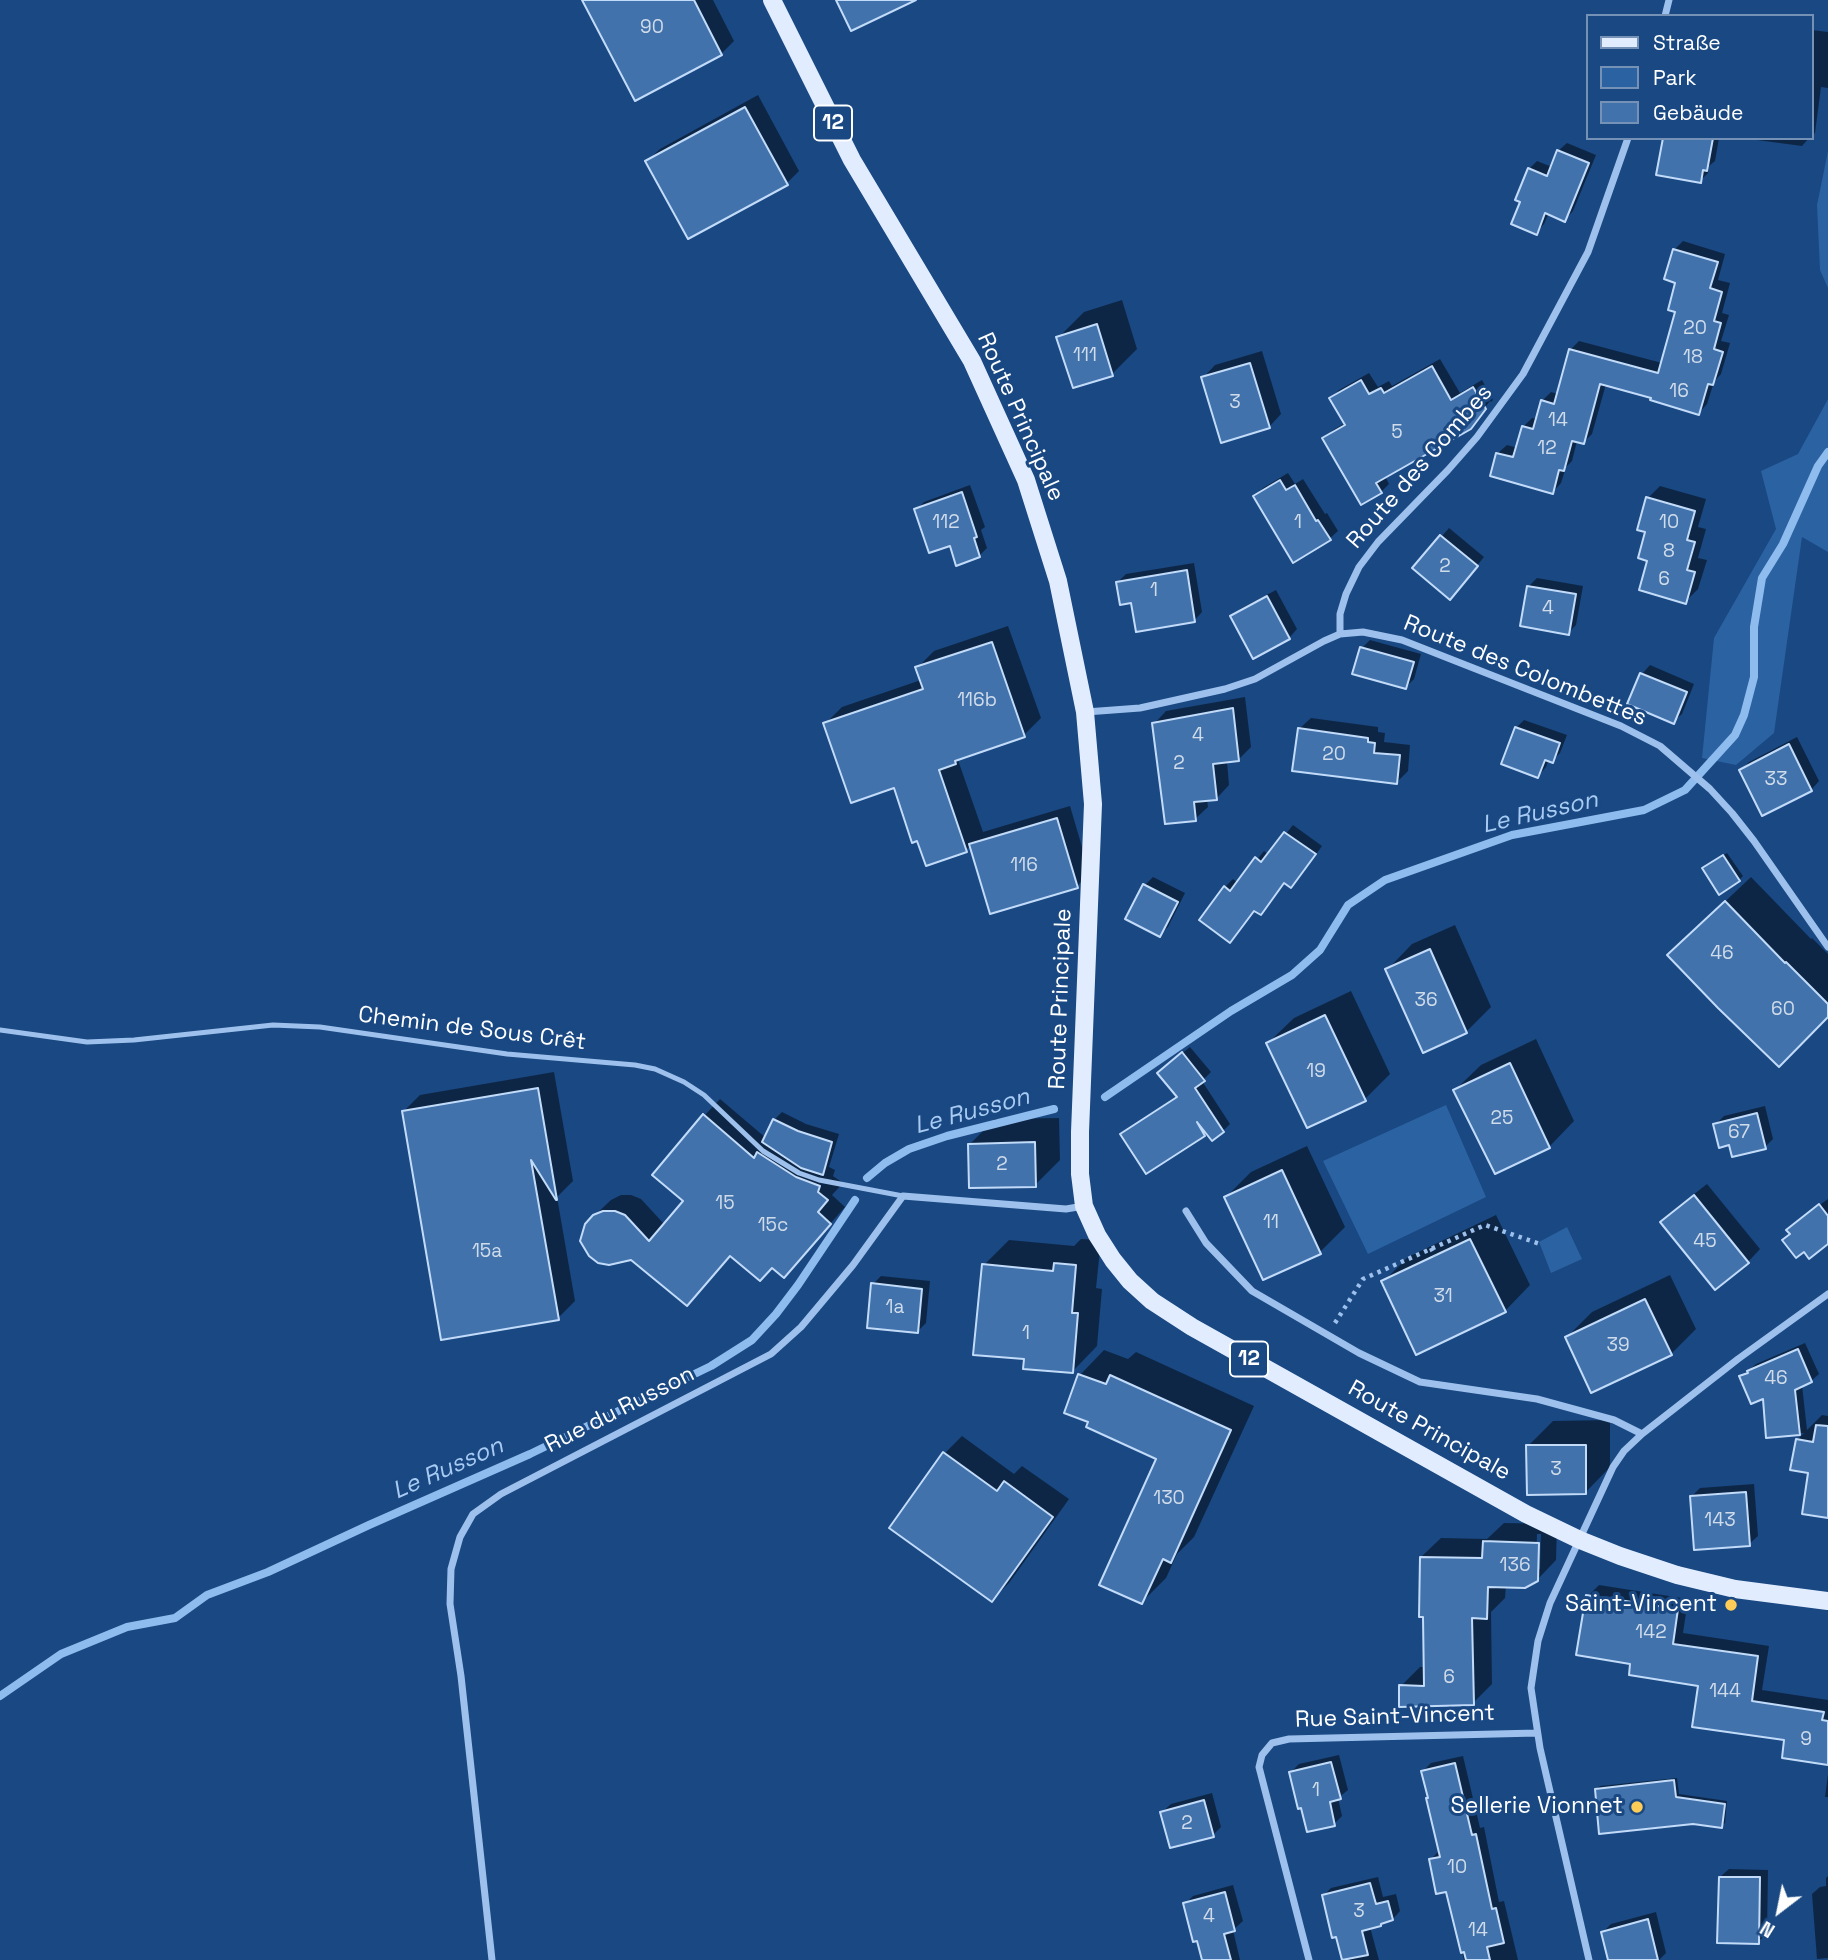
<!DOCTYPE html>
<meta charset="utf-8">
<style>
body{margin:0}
#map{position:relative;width:1828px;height:1960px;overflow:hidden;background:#194883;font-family:"Space Grotesk",sans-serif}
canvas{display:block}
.legend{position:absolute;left:1586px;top:14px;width:228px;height:126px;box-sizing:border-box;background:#194883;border:2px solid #7591b5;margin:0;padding:9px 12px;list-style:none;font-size:21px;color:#fff}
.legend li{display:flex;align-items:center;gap:14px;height:35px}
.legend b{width:35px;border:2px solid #7591b5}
.north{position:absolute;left:1744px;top:1876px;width:70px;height:70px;-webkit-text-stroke:5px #194883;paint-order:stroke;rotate:212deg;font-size:19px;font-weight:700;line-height:28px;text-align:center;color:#fff}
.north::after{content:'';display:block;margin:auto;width:24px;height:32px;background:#fff;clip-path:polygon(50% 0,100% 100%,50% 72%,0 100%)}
</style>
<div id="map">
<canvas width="1828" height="1960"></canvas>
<ul class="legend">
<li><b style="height:9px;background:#e1edff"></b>Straße</li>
<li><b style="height:19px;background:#2b62a2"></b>Park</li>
<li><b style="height:19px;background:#4172ac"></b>Gebäude</li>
</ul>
<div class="north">N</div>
</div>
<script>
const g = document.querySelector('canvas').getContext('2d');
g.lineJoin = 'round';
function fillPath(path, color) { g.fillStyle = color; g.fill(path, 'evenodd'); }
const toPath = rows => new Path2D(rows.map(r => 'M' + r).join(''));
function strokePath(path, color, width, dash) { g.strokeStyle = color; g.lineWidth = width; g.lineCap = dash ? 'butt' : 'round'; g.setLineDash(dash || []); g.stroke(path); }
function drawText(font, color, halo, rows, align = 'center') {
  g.font = font + ' "Space Grotesk",sans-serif'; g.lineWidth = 6; g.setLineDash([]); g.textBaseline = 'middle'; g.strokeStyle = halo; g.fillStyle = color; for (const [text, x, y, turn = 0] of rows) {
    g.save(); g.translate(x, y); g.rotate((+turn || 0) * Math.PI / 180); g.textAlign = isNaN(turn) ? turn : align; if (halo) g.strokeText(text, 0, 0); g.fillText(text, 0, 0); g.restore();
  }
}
const green = toPath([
 [1828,151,1828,288,1820,270,1817,205],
 [1828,399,1828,552,1802,537,1774,733,1736,765,1702,758,1714,638,1776,529,1761,471,1798,454],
 [1446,1105,1486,1197,1368,1254,1323,1161],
 [1567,1227,1582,1259,1551,1273,1539,1242]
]);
const shadow = toPath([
 [584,0,713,0,734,41,721,54],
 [1812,30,1828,32,1828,88,1821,87,1815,133,1812,135],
 [758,95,799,171,787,183,647,161,660,149],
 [1665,138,1719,138,1715,161,1709,166,1708,173,1700,181],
 [1758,138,1809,138,1802,146,1757,140],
 [1567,143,1596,155,1573,211,1565,220,1549,213,1544,224,1536,233,1522,201,1529,169,1537,161,1552,167,1558,151],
 [1683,241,1725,254,1718,280,1730,283,1722,313,1729,315,1721,341,1730,343,1721,374,1714,382,1707,404,1699,413,1653,396,1606,384,1592,434,1584,442,1577,441,1572,461,1566,467,1561,483,1553,492,1498,453,1507,445,1518,448,1523,427,1532,418,1538,419,1542,401,1551,392,1558,394,1570,350,1579,341,1662,363,1677,311,1678,282,1674,250],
 [1122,300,1137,349,1112,374,1058,338,1084,312],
 [1262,351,1281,414,1269,427,1203,378,1215,365],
 [1440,359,1460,393,1482,380,1493,400,1491,402,1490,401,1472,424,1385,476,1389,484,1381,492,1325,438,1333,430,1345,423,1331,398,1339,390,1369,373,1378,387,1389,381,1392,386],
 [1288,473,1295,484,1303,479,1325,514,1327,513,1338,531,1329,539,1255,496,1263,488],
 [970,485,985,527,981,530,987,548,979,556,951,544,916,510,924,502],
 [1660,486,1706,499,1698,527,1706,529,1698,558,1707,560,1698,589,1685,602,1649,559,1648,498],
 [1449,528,1484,557,1458,589,1415,567],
 [1194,563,1202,612,1194,621,1133,601,1118,582,1126,574],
 [1537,578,1583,586,1576,625,1568,633,1529,586],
 [1276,590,1297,629,1289,638,1232,617,1240,609],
 [1008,626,1041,718,1024,735,961,757,958,760,983,832,1070,806,1090,874,1077,886,971,845,966,850,825,724,842,707,921,680,917,668,934,651],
 [1370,640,1421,654,1414,679,1406,687,1362,648],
 [1650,665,1694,684,1682,714,1673,722,1629,703,1642,674],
 [1245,697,1251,747,1238,760,1227,761,1229,785,1217,798,1207,799,1208,807,1195,819,1154,724,1166,711],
 [1311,718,1378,727,1378,732,1385,733,1384,742,1410,745,1408,771,1397,782,1299,729],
 [1524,720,1567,735,1560,753,1552,761,1549,759,1546,767,1538,776,1516,728],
 [1797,737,1819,781,1811,790,1763,814,1741,770,1749,762],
 [1293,825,1322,846,1299,878,1291,886,1286,882,1261,913,1255,909,1230,941,1225,887,1233,879,1238,883,1264,851,1269,855],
 [1727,853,1743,876,1739,880,1708,865],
 [1153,877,1185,893,1168,927,1160,935,1145,885],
 [1751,877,1811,939,1812,938,1828,954,1828,1015,1695,930],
 [1455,925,1491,1007,1466,1032,1387,970,1412,944],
 [1351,991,1390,1074,1365,1099,1268,1043,1294,1018],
 [1536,1039,1574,1121,1549,1147,1455,1090,1481,1065],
 [1190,1047,1211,1072,1202,1081,1230,1124,1223,1131,1207,1132,1204,1135,1122,1134,1129,1128,1178,1096,1166,1066],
 [554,1072,573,1181,557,1197,575,1301,558,1318,403,1112,420,1095],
 [720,1099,766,1138,774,1120,782,1112,806,1124,839,1134,829,1167,835,1170,833,1176,843,1183,832,1195,845,1207,784,1276,773,1266,731,1255,687,1304,594,1216,611,1200,621,1195,631,1195,641,1199,665,1225,686,1201,655,1174,705,1115],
 [1765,1106,1773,1139,1765,1147,1730,1143,1715,1125,1724,1116],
 [1059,1118,1060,1160,1035,1185,970,1144,995,1119],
 [1307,1146,1345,1227,1320,1252,1226,1197,1251,1172],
 [1707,1184,1760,1249,1748,1262,1663,1222,1675,1209],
 [1828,1199,1828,1242,1791,1234,1796,1222],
 [1496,1215,1530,1285,1505,1311,1383,1282,1408,1257],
 [1081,1239,1101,1240,1096,1288,1102,1289,1097,1346,1072,1372,1026,1358,984,1265,1009,1240,1074,1246],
 [1670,1275,1696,1329,1671,1354,1567,1337,1592,1312],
 [881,1276,930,1281,926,1323,918,1331,873,1284],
 [1805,1343,1819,1374,1811,1381,1802,1385,1807,1430,1822,1415,1828,1416,1828,1516,1797,1440,1804,1433,1768,1436,1764,1396,1741,1377,1756,1364],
 [1104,1350,1128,1359,1136,1352,1254,1406,1194,1537,1177,1554,1166,1578,1142,1602,1159,1458,1091,1421,1066,1411,1080,1375],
 [1610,1420,1610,1467,1585,1493,1528,1446,1553,1421],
 [962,1436,1014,1474,1022,1466,1069,1499,1009,1583,992,1600,891,1528,945,1453],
 [1754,1484,1758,1536,1749,1544,1692,1496,1700,1488],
 [1504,1523,1557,1524,1556,1560,1537,1580,1506,1586,1505,1598,1491,1612,1492,1684,1473,1703,1401,1686,1420,1667,1426,1667,1421,1557,1441,1538,1487,1539],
 [1537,1534,1541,1534,1540,1569,1536,1569],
 [1599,1585,1688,1599,1683,1633,1769,1646,1762,1690,1828,1700,1828,1764,1700,1684,1632,1662,1588,1596],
 [1339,1755,1348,1790,1338,1798,1342,1816,1334,1824,1291,1772,1299,1764],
 [1463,1756,1480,1828,1484,1827,1499,1902,1504,1901,1518,1960,1464,1960,1447,1890,1431,1859,1440,1850,1428,1798,1429,1797,1423,1771,1431,1763],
 [1828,1774,1828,1797,1825,1797],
 [1677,1778,1679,1794,1727,1801,1725,1823,1721,1826,1596,1789,1600,1786],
 [1212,1793,1221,1827,1213,1835,1162,1812,1171,1804],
 [1729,1869,1768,1870,1767,1934,1758,1942,1720,1877],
 [1828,1876,1828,1958,1817,1959,1812,1894,1820,1887,1826,1886,1826,1878],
 [1378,1877,1383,1897,1396,1894,1400,1911,1393,1919,1370,1927,1379,1960,1350,1960,1324,1895,1331,1888],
 [1233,1885,1243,1921,1233,1930,1240,1960,1204,1960,1185,1904,1193,1896],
 [1656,1912,1666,1953,1659,1960,1610,1960,1603,1932,1611,1924]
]);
const stream = toPath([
 [1105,1097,1231,1011,1292,975,1320,950,1348,905,1385,880,1512,835,1644,810,1685,790,1735,735,1744,715,1754,677,1754,627,1762,578,1783,544,1818,466,1828,452],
 [867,1178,885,1163,909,1149,947,1136,1054,1109],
 [0,1696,61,1654,127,1627,175,1618,207,1595,268,1572,369,1525,530,1454,711,1366,752,1340,776,1314,798,1285,855,1200]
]);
const building = toPath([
 [582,0,694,0,722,55,635,101,582,0],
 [836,0,916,0,851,31,836,0],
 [745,107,788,185,688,239,645,161,745,107],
 [1663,138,1713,138,1707,171,1703,170,1701,183,1656,175,1663,138],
 [1557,150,1589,163,1565,222,1545,213,1537,235,1511,224,1520,202,1515,200,1528,168,1547,176,1557,150],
 [1673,249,1718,262,1710,288,1722,292,1714,321,1721,323,1714,349,1723,352,1713,385,1708,384,1699,415,1650,400,1651,398,1600,384,1584,444,1572,441,1564,471,1559,470,1553,494,1490,476,1496,453,1513,457,1522,426,1533,429,1541,400,1554,404,1569,349,1658,373,1675,312,1668,310,1675,283,1664,279,1673,249],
 [1097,324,1113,376,1073,388,1056,337,1097,324],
 [1250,363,1270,428,1221,443,1201,377,1250,363],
 [1432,366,1451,400,1473,387,1486,409,1471,429,1376,483,1382,493,1361,505,1322,438,1345,425,1329,398,1361,380,1369,394,1381,388,1384,393,1432,366],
 [1280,480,1286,490,1295,485,1316,521,1318,520,1331,540,1293,563,1253,496,1280,480],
 [962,492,977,537,974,538,980,557,956,566,950,546,929,553,914,509,962,492],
 [1646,497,1695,511,1687,540,1695,542,1687,570,1695,572,1686,604,1639,590,1647,561,1638,558,1645,532,1637,530,1646,497],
 [1440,535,1478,566,1450,600,1412,568,1440,535],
 [1187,570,1195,622,1136,632,1131,603,1120,605,1116,582,1187,570],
 [1527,586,1576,594,1569,635,1520,626,1527,586],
 [1267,596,1290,639,1253,659,1230,616,1267,596],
 [992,642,1025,737,955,761,956,764,939,770,967,852,926,866,917,841,912,843,894,788,851,803,823,723,923,689,915,667,992,642],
 [1360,647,1414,662,1406,689,1352,674,1360,647],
 [1640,673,1687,692,1674,724,1627,704,1640,673],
 [1233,708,1239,761,1213,764,1217,800,1194,802,1196,821,1165,824,1152,723,1233,708],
 [1515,727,1560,743,1553,763,1545,760,1538,778,1501,764,1515,727],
 [1298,728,1368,738,1368,742,1375,743,1374,753,1400,755,1397,784,1292,771,1298,728],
 [1789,744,1812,791,1762,816,1739,770,1789,744],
 [1057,818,1078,888,990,914,969,844,1057,818],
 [1284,832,1316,854,1291,888,1284,883,1261,915,1254,911,1230,943,1199,920,1224,886,1230,891,1255,857,1261,862,1284,832],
 [1723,855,1740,881,1719,895,1702,868,1723,855],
 [1143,884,1178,902,1160,937,1125,919,1143,884],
 [1725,901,1785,963,1786,962,1828,1004,1828,1017,1779,1067,1718,1008,1667,955,1725,901],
 [1430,949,1467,1033,1423,1053,1385,969,1430,949],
 [1325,1015,1366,1101,1307,1128,1266,1043,1325,1015],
 [1182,1052,1205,1081,1195,1088,1224,1132,1212,1141,1197,1122,1205,1136,1146,1174,1120,1134,1177,1097,1157,1073,1182,1052],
 [1510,1063,1550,1148,1495,1174,1453,1090,1510,1063],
 [538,1088,557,1200,556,1200,531,1160,559,1320,441,1340,402,1111,538,1088],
 [1757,1113,1766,1149,1732,1157,1729,1145,1719,1148,1713,1124,1757,1113],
 [703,1114,754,1158,757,1152,796,1177,820,1186,818,1192,828,1200,818,1212,831,1224,784,1278,772,1268,760,1281,730,1256,687,1306,631,1260,609,1265,598,1263,589,1256,580,1241,585,1224,593,1215,603,1211,615,1211,625,1215,649,1241,683,1201,652,1175,703,1114],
 [773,1119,798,1131,832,1142,823,1175,801,1168,762,1142,773,1119],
 [1035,1142,1036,1187,969,1188,968,1144,1035,1142],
 [1282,1170,1321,1254,1263,1280,1224,1197,1282,1170],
 [1694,1195,1749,1263,1715,1290,1660,1222,1694,1195],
 [1819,1204,1828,1216,1828,1244,1809,1259,1804,1252,1796,1258,1782,1240,1790,1234,1786,1230,1819,1204],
 [1470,1239,1506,1312,1416,1355,1381,1281,1470,1239],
 [1054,1263,1076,1265,1072,1313,1078,1313,1073,1373,1023,1369,1024,1359,973,1355,982,1264,1053,1271,1054,1263],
 [871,1283,922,1289,918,1333,867,1328,871,1283],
 [1645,1299,1672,1355,1591,1393,1565,1337,1645,1299],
 [1798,1349,1812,1382,1795,1390,1800,1435,1766,1438,1763,1399,1751,1404,1739,1376,1748,1373,1747,1371,1798,1349],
 [1078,1374,1106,1384,1110,1375,1231,1430,1171,1563,1163,1559,1142,1604,1099,1585,1156,1459,1086,1427,1088,1422,1064,1413,1078,1374],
 [1816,1425,1828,1426,1828,1518,1802,1514,1808,1473,1790,1470,1796,1439,1813,1442,1816,1425],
 [1526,1445,1586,1445,1586,1494,1527,1495,1526,1445],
 [943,1452,997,1491,1004,1481,1053,1517,992,1602,889,1528,943,1452],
 [1746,1492,1750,1546,1694,1550,1690,1496,1746,1492],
 [1483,1541,1539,1543,1538,1581,1525,1588,1488,1587,1487,1619,1472,1618,1474,1705,1399,1707,1399,1685,1424,1686,1423,1617,1419,1617,1420,1557,1482,1558,1483,1541],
 [1586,1595,1678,1609,1673,1644,1758,1656,1752,1701,1824,1712,1822,1720,1828,1721,1828,1765,1782,1758,1784,1740,1692,1727,1698,1686,1629,1675,1630,1664,1576,1655,1586,1595],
 [1331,1762,1341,1799,1330,1802,1335,1826,1307,1832,1301,1808,1298,1809,1289,1772,1331,1762],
 [1455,1763,1472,1835,1476,1834,1492,1909,1496,1908,1504,1943,1487,1947,1490,1960,1466,1960,1464,1952,1461,1953,1446,1892,1436,1894,1429,1859,1440,1857,1426,1798,1428,1798,1421,1771,1455,1763],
 [1674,1780,1676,1797,1725,1804,1722,1828,1693,1824,1599,1834,1595,1789,1674,1780],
 [1204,1800,1214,1837,1170,1848,1160,1812,1204,1800],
 [1719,1877,1760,1877,1759,1944,1717,1943,1719,1877],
 [1370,1883,1376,1904,1388,1901,1393,1920,1381,1924,1381,1926,1362,1931,1368,1955,1342,1960,1336,1937,1332,1938,1322,1895,1370,1883],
 [1225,1892,1235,1931,1224,1934,1231,1960,1202,1960,1197,1941,1193,1942,1183,1903,1225,1892],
 [1648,1919,1658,1960,1608,1960,1601,1932,1648,1919]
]);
const path = toPath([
 [1431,1248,1435,1256],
 [1335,1323,1363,1279,1485,1225,1540,1244]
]);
const service = toPath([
 [0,1030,87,1042,134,1040,273,1025,320,1027,507,1054,635,1065,655,1069,684,1082,704,1095,763,1151,799,1173,819,1180,903,1196]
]);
const minor = toPath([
 [1665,16,1669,0],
 [1340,634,1340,614,1346,594,1359,567,1378,542,1448,470,1477,437,1523,374,1588,252,1628,138],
 [1086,712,1140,708,1225,689,1255,679,1324,641,1340,634,1363,632,1402,640,1621,726,1660,746,1710,789,1732,813,1754,841,1828,947],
 [1186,1211,1206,1243,1252,1291,1359,1353,1420,1382,1537,1399,1614,1420,1642,1434],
 [492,1960,461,1676,450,1604,451,1569,460,1537,473,1514,501,1494,771,1354,801,1327,817,1308,853,1265,903,1196,1066,1209,1084,1206],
 [1309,1960,1259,1767,1262,1755,1272,1743,1289,1739,1537,1733],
 [1589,1960,1540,1748,1531,1688,1538,1641,1550,1603,1613,1467,1624,1451,1642,1434,1738,1359,1828,1294]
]);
const primary = toPath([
 [772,0,852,160,972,361,1026,480,1058,581,1085,712,1093,804,1080,1132,1080,1174,1084,1206,1097,1235,1113,1260,1130,1281,1152,1301,1192,1327,1526,1514,1580,1540,1620,1556,1677,1575,1735,1589,1828,1601]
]);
const markers = [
 [1731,1605,7,"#ffcd57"],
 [1637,1807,7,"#ffcd57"]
];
const numberNames = [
 ["90",652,28],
 ["20",1695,329],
 ["111",1085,356],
 ["18",1693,358],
 ["16",1679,392],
 ["3",1235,403],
 ["14",1558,421],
 ["5",1397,433],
 ["12",1547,449],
 ["112",946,523],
 ["1",1298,523],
 ["10",1669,523],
 ["8",1669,552],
 ["2",1445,567],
 ["6",1664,580],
 ["1",1154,591],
 ["4",1548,609],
 ["116b",977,701],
 ["4",1198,736],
 ["20",1334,755],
 ["2",1179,764],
 ["33",1776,780],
 ["116",1024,866],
 ["46",1722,954],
 ["36",1426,1001],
 ["60",1783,1010],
 ["19",1316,1072],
 ["25",1502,1119],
 ["67",1739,1133],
 ["2",1002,1165],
 ["15",725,1204],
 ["11",1271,1223],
 ["15c",773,1226],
 ["45",1705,1242],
 ["15a",487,1252],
 ["31",1443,1297],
 ["1a",895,1308],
 ["1",1026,1334],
 ["39",1618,1346],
 ["46",1776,1379],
 ["3",1556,1470],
 ["130",1169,1499],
 ["143",1720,1521],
 ["136",1515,1566],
 ["142",1651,1633],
 ["6",1449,1678],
 ["144",1725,1692],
 ["9",1806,1740],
 ["1",1316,1791],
 ["2",1187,1824],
 ["10",1457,1868],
 ["3",1359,1912],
 ["4",1209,1917],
 ["14",1478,1931]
];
const shields = [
 [833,123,38],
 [1249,1359,38]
];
const shieldNames = [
 ["12",833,123],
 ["12",1249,1359]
];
const streetNames = [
 ["Route Principale",1020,417,66],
 ["Route des Combes",1420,467,-49],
 ["Route des Colombettes",1525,671,22],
 ["Route Principale",1061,999,-88],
 ["Chemin de Sous Crêt",472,1029,7],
 ["Rue du Russon",620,1410,-27],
 ["Route Principale",1429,1431,29],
 ["Rue Saint-Vincent",1395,1717,-2]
];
const poiNames = [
 ["Saint-Vincent",1717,1605],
 ["Sellerie Vionnet",1623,1807]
];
const waterNames = [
 ["Le Russon",1540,813,-13],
 ["Le Russon",972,1112,-15],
 ["Le Russon",448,1469,-24]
];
fillPath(green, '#2b62a2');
fillPath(shadow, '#0007');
strokePath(stream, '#8fbcee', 8);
fillPath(building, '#4172ac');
strokePath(building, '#c2dbf9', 2);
strokePath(path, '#9dc1ec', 4.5, [3.5, 5]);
strokePath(service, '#9dc1ec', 5);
strokePath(minor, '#9dc1ec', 7);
strokePath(primary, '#e1edff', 18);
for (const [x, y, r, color] of markers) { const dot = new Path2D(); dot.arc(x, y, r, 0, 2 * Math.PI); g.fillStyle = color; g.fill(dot); strokePath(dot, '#194883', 2.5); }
drawText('19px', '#d0dcea', null, numberNames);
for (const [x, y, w] of shields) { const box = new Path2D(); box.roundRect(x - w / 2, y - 17.5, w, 35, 5); g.fillStyle = '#194883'; g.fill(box); strokePath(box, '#fff', 2); }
drawText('bold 21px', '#fff', null, shieldNames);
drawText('23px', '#fff', '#194883', streetNames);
drawText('23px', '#fff', '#194883', poiNames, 'right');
drawText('italic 24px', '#a8cbf3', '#194883', waterNames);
</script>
